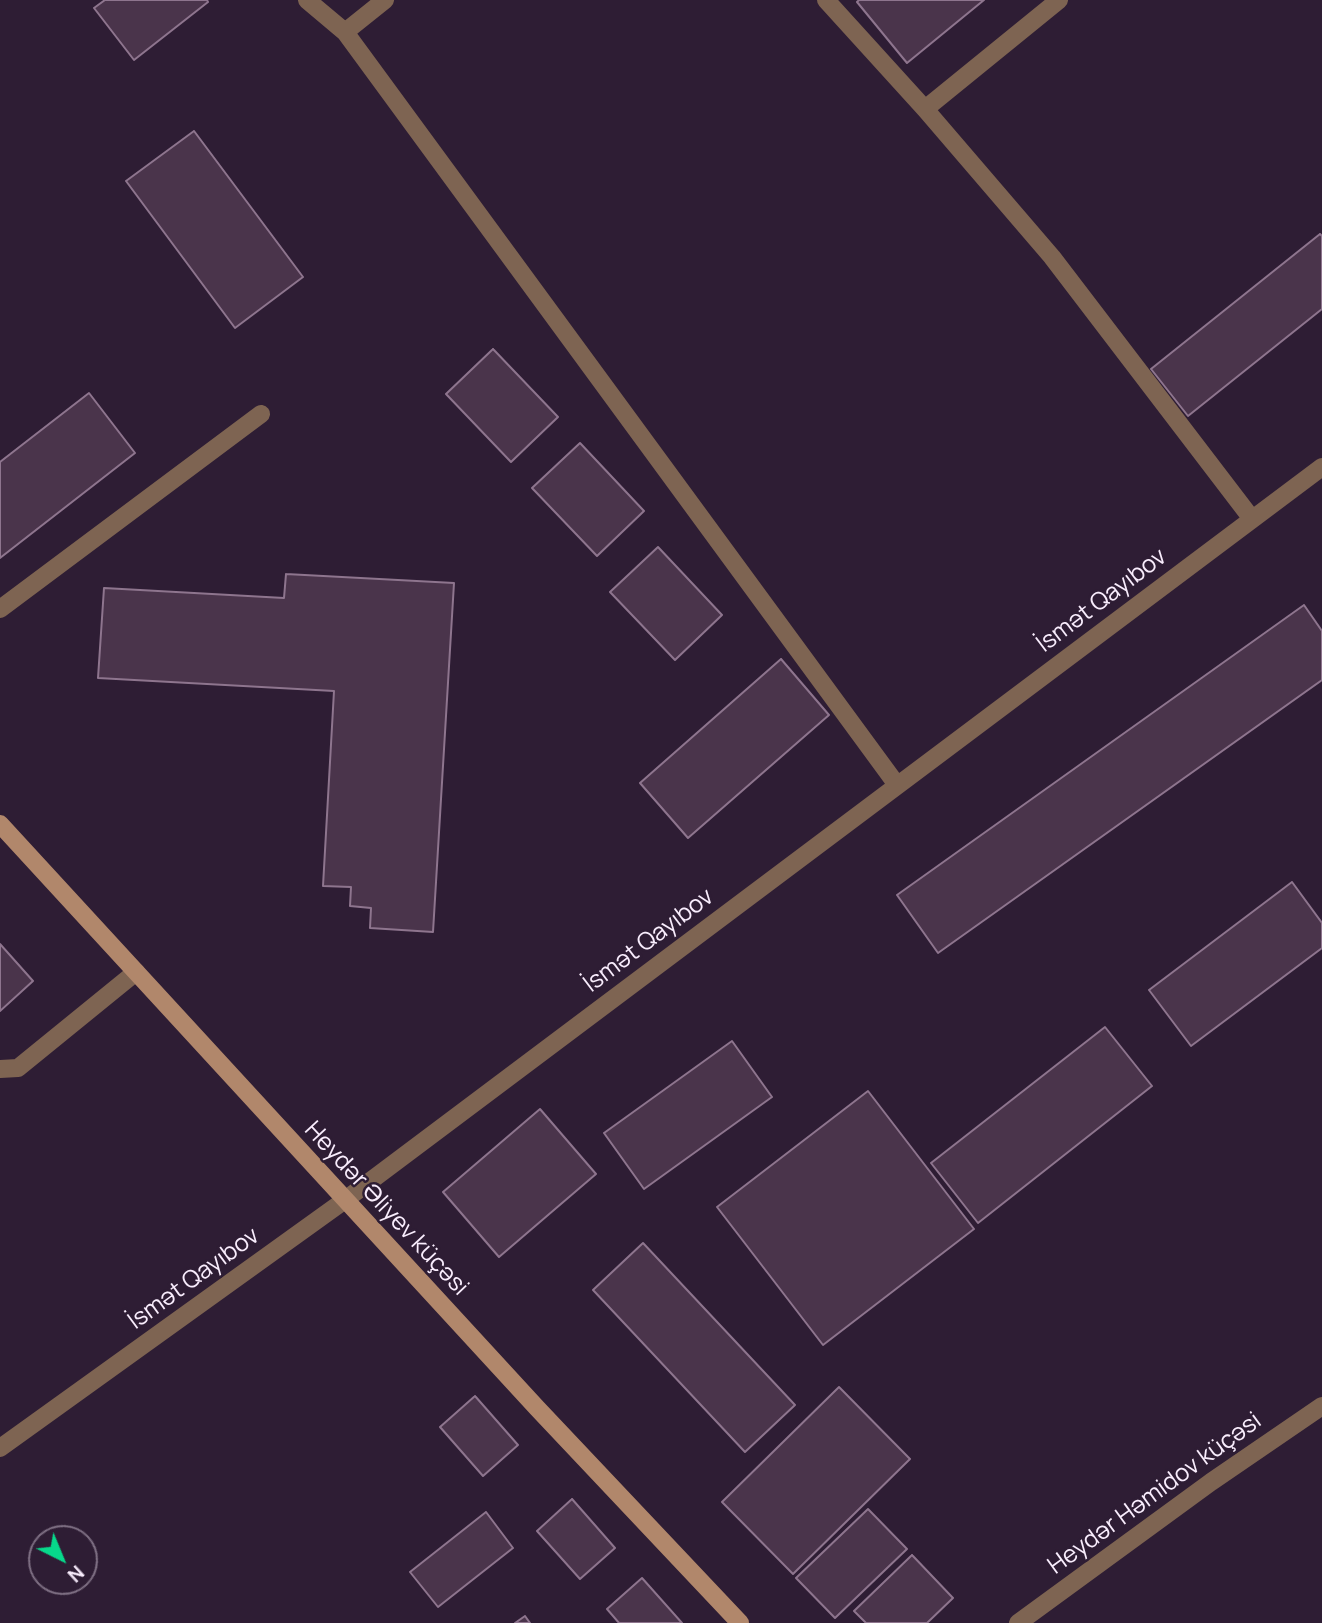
<!DOCTYPE html>
<meta charset="utf-8">
<style>
body{margin:0}
#map{position:relative;width:1322px;height:1623px;overflow:hidden;background:#2e1d34;font-family:Manrope,sans-serif}
canvas{display:block}
.north{position:absolute;left:28px;top:1525px;width:70px;height:70px;box-sizing:border-box;background:#2e1d34;border:2px solid #7f7084;border-radius:50%;rotate:137deg;font-size:19px;font-weight:700;line-height:28px;text-align:center;color:#f9edfd}
.north::after{content:'';display:block;margin:auto;width:24px;height:32px;background:#07d98b;clip-path:polygon(50% 0,100% 100%,50% 72%,0 100%)}
</style>
<div id="map">
<canvas width="1322" height="1623"></canvas>
<div class="north">N</div>
</div>
<script>
const g = document.querySelector('canvas').getContext('2d');
g.lineJoin = 'round';
function fillPath(path, color) { g.fillStyle = color; g.fill(path, 'evenodd'); }
const toPath = rows => new Path2D(rows.map(r => 'M' + r).join(''));
function strokePath(path, color, width, dash) { g.strokeStyle = color; g.lineWidth = width; g.lineCap = dash ? 'butt' : 'round'; g.setLineDash(dash || []); g.stroke(path); }
function drawText(font, color, halo, rows, align = 'center') {
  g.font = font + ' Manrope,sans-serif'; g.lineWidth = 5; g.setLineDash([]); g.textBaseline = 'middle'; g.strokeStyle = halo; g.fillStyle = color; for (const [text, x, y, turn = 0] of rows) {
    g.save(); g.translate(x, y); g.rotate((+turn || 0) * Math.PI / 180); g.textAlign = isNaN(turn) ? turn : align; if (halo) g.strokeText(text, 0, 0); g.fillText(text, 0, 0); g.restore();
  }
}
const building = toPath([
 [105,0,207,0,208,2,134,60,94,8,105,0],
 [859,0,984,0,907,63,857,2,859,0],
 [194,131,303,277,235,328,126,181,194,131],
 [1320,234,1322,236,1322,309,1188,416,1151,369,1320,234],
 [493,349,558,417,511,462,446,394,493,349],
 [89,393,135,453,0,558,0,462,89,393],
 [580,443,644,511,597,556,532,488,580,443],
 [658,547,722,615,675,660,610,592,658,547],
 [286,574,454,583,433,932,370,928,371,908,350,906,351,887,323,886,334,691,98,678,104,588,284,598,286,574],
 [1304,605,1322,631,1322,680,938,953,897,895,1304,605],
 [781,659,829,715,688,838,640,783,781,659],
 [1292,882,1322,923,1322,948,1191,1046,1149,990,1292,882],
 [0,944,33,981,0,1011,0,944],
 [1105,1027,1152,1086,978,1223,931,1163,1105,1027],
 [732,1041,772,1097,644,1189,604,1133,732,1041],
 [868,1091,974,1229,823,1345,717,1207,868,1091],
 [540,1109,596,1174,499,1257,443,1192,540,1109],
 [643,1243,795,1405,745,1452,593,1290,643,1243],
 [839,1387,910,1459,793,1574,722,1502,839,1387],
 [475,1396,518,1445,483,1476,440,1427,475,1396],
 [572,1499,615,1548,580,1579,537,1531,572,1499],
 [868,1509,907,1549,835,1618,796,1578,868,1509],
 [486,1512,513,1548,438,1607,410,1572,486,1512],
 [912,1555,953,1598,927,1623,866,1623,854,1611,912,1555],
 [642,1578,682,1623,619,1623,607,1609,642,1578],
 [525,1616,530,1623,515,1623,525,1616]
]);
const lane = toPath([
 [0,609,261,414]
]);
const street = toPath([
 [307,0,345,32,897,785],
 [826,0,925,109,1052,257,1252,519],
 [345,32,385,0],
 [925,109,1059,0],
 [0,1069,18,1068,136,972],
 [0,1448,345,1200,1322,467],
 [1018,1623,1211,1482,1322,1406]
]);
const secondary = toPath([
 [0,824,537,1408,740,1623]
]);
const streetNames = [
 ["İsmət Qayıbov",1102,601,-37],
 ["İsmət Qayıbov",649,941,-37],
 ["Heydər Əliyev küçəsi",386,1209,47],
 ["İsmət Qayıbov",194,1279,-36],
 ["Heydər Həmidov küçəsi",1155,1494,-36]
];
fillPath(building, '#4a344b');
strokePath(building, '#8e758e', 2);
strokePath(lane, '#7e6452', 18);
strokePath(street, '#7e6452', 18);
strokePath(secondary, '#b1876b', 18);
drawText('24px', '#f9edfd', '#2e1d34', streetNames);
</script>
